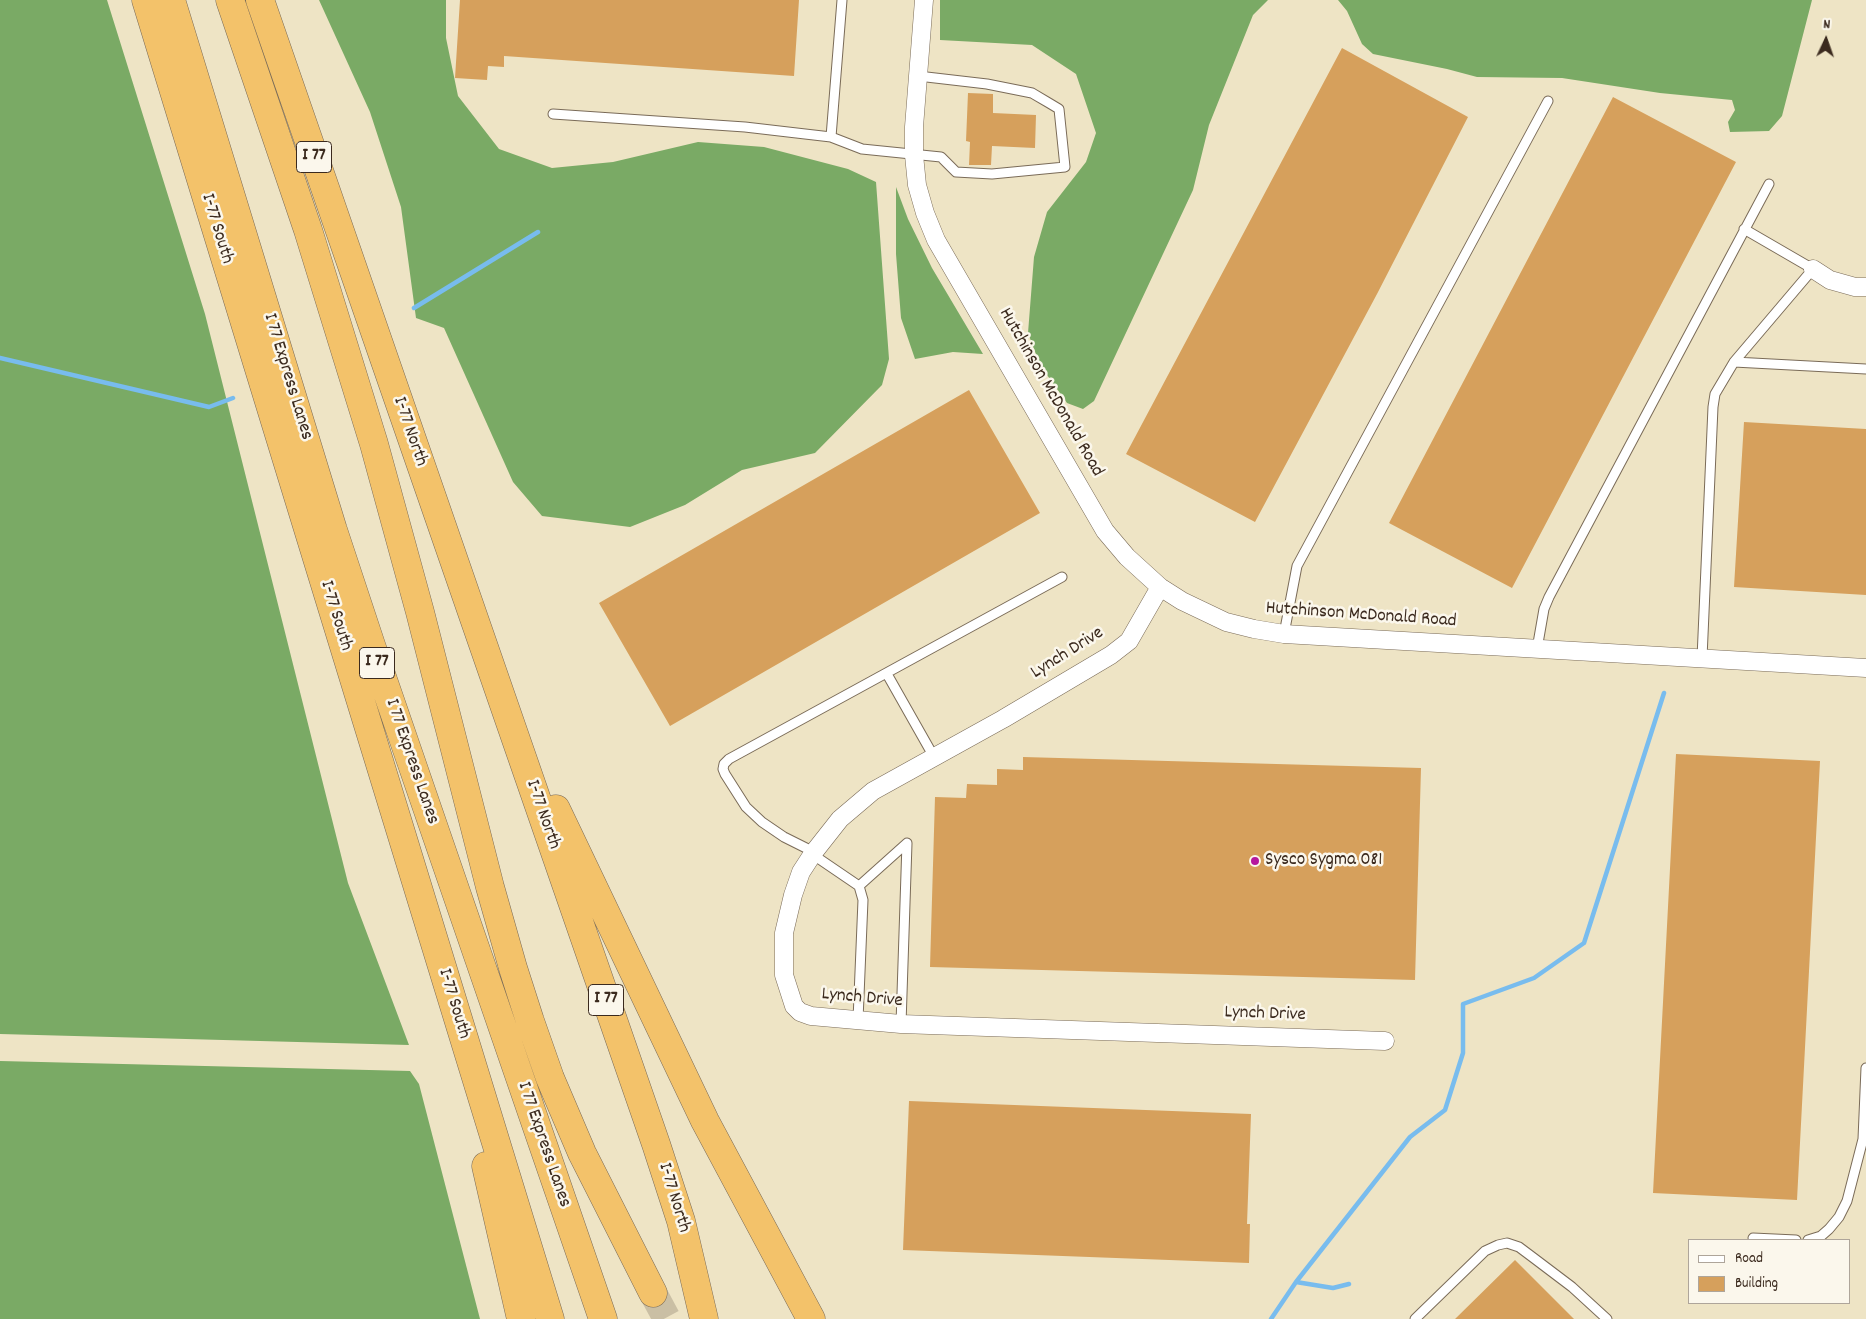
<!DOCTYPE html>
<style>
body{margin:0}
#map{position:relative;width:1866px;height:1319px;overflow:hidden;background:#eee4c5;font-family:Dekko,sans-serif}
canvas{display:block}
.legend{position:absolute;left:1688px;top:1239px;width:162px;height:65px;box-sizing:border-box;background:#fbf7ec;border:1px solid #aea59a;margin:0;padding:6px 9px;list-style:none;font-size:15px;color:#3b2a1e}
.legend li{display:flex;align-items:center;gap:10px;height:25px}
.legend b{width:25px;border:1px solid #aea59a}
.north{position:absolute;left:1801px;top:15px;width:50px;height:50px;-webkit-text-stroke:4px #fbf7ec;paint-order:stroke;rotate:3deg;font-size:14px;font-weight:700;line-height:20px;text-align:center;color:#3b2a1e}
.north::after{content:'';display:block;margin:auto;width:18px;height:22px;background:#3b2a1e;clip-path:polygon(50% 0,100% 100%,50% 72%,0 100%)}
</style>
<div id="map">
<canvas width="1866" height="1319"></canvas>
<ul class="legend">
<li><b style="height:6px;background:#fff"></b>Road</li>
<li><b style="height:14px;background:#d6a05c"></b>Building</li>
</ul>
<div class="north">N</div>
</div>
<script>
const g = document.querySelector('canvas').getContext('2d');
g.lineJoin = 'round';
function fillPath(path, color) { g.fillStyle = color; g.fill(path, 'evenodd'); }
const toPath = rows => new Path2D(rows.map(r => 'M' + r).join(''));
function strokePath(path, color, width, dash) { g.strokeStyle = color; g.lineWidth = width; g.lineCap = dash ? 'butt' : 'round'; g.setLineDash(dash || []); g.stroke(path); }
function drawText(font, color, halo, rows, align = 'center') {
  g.font = font + ' Dekko,sans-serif'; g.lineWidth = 5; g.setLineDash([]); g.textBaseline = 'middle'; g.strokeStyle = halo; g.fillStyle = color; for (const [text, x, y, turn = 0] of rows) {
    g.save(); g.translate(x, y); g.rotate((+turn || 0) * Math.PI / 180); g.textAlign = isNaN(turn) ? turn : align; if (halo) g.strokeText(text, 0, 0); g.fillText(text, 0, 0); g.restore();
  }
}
const forest = toPath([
 [0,0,107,0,205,314,348,883,409,1045,0,1034],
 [319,0,446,0,446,38,458,96,499,149,552,168,613,162,698,142,764,147,848,169,876,182,889,359,882,385,815,453,742,470,685,505,630,527,542,516,513,482,444,328,416,318,401,207,370,112],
 [940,0,1268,0,1253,15,1209,125,1193,190,1094,401,1083,409,1067,403,1040,365,1028,333,1034,257,1047,212,1086,162,1096,133,1076,74,1032,45,940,40],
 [1338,0,1812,0,1782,116,1769,131,1730,132,1728,122,1735,110,1732,100,1660,93,1562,78,1477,77,1447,69,1373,54,1362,44,1347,11],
 [896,187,908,219,932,268,983,354,953,352,915,359,901,318,896,254],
 [0,1061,410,1071,419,1084,480,1319,0,1319]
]);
const stream = toPath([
 [414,308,538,232],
 [0,358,209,407,233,398],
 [1296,1282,1333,1288,1349,1284],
 [1271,1319,1296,1282,1410,1137,1445,1110,1463,1053,1463,1004,1534,978,1584,943,1664,693]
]);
const building = toPath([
 [460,0,799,0,794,76,504,56,504,67,488,66,487,80,455,78],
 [1342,48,1468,117,1377,294,1255,522,1126,454],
 [968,93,993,94,993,113,1036,115,1035,148,992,146,991,165,969,165,970,142,966,141],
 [1613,97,1736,162,1512,588,1389,523],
 [969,390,1040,513,670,726,599,603],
 [1744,422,1866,429,1866,595,1734,587],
 [1676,754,1820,761,1797,1200,1653,1193],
 [1023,757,1421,768,1415,980,930,967,935,797,966,798,967,784,997,785,997,769,1023,770],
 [909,1101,1251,1114,1247,1224,1250,1224,1249,1263,903,1250],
 [1515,1260,1574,1319,1455,1319]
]);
const highwayTunnel = toPath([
 [653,1293,667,1319]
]);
const lane = toPath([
 [842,0,831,137,862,149,941,157,956,172,992,174,1065,167,1059,109,1049,103,1032,93,987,84,918,76],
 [553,114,745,127,831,137],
 [1734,362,1866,369],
 [1284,634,1297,566,1548,101],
 [1537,649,1544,609,1549,597,1769,184],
 [1702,658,1713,407,1715,394,1734,362,1813,269,1744,229],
 [887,674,934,757],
 [814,852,784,837,762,822,746,807,725,774,723,769,724,764,729,759,1062,577],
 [812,854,859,886,863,900,858,1020],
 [859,886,907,843,901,1024],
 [1753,1238,1796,1240],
 [1808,1240,1821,1236,1829,1229,1839,1217,1847,1201,1863,1139,1866,1068],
 [1415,1319,1485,1251,1498,1245,1507,1243,1519,1247,1535,1259,1572,1287,1607,1319]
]);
const street = toPath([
 [924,0,914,127,914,155,917,185,925,213,936,240,1105,531,1127,557,1160,587,1182,601,1226,622,1254,629,1284,634,1866,668],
 [1813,269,1830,280,1855,287,1866,287],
 [1160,587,1129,641,1111,655,1003,719,873,791,840,819,814,852,801,872,793,895,784,933,784,975,794,1006,800,1012,811,1016,901,1024,1385,1041]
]);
const highway = toPath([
 [146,0,550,1319],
 [171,0,333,530,371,645,603,1319],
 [230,0,308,230,374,444,420,612,490,887,513,968,530,1021,550,1078,582,1153,653,1293],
 [260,0,656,1144,681,1221,704,1319],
 [556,809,705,1121,811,1319],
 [486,1166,521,1319]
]);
const markers = [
 [1255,861,5,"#b5179e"]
];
const shields = [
 [314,157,35],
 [377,663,35],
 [606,1000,35]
];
const shieldNames = [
 ["I 77",314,157],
 ["I 77",377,663],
 ["I 77",606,1000]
];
const streetNames = [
 ["I-77 South",216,229,73],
 ["I 77 Express Lanes",287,377,73],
 ["Hutchinson McDonald Road",1050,393,60],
 ["I-77 North",409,432,71],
 ["I-77 South",335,616,73],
 ["Hutchinson McDonald Road",1361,616,4],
 ["Lynch Drive",1068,654,-32],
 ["I 77 Express Lanes",411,762,71],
 ["I-77 North",542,815,71],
 ["Lynch Drive",862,999,5],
 ["I-77 South",453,1004,73],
 ["Lynch Drive",1265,1015,2],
 ["I 77 Express Lanes",543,1145,71],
 ["I-77 North",673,1198,73]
];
const poiNames = [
 ["Sysco Sygma 081",1265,861]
];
fillPath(forest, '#7aaa65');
strokePath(stream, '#78bcee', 4.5);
fillPath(building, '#d6a05c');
strokePath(highwayTunnel, '#cabfa4', 28, [28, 14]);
strokePath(lane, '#7a6b58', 11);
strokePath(street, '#7a6b58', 19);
strokePath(highway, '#7a6b58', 29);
strokePath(lane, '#fff', 9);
strokePath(street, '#fff', 18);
strokePath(highway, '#f3c26a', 28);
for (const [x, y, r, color] of markers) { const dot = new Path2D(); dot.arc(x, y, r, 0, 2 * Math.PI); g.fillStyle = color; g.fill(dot); strokePath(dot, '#fbf7ec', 2); }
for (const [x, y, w] of shields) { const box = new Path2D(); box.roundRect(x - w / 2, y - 15.5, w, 31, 4); g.fillStyle = '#fbf7ec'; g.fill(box); strokePath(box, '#3b2a1e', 1); }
drawText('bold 18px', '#3b2a1e', null, shieldNames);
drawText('19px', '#3b2a1e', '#fbf7ec', streetNames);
drawText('19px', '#3b2a1e', '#fbf7ec', poiNames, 'left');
</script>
